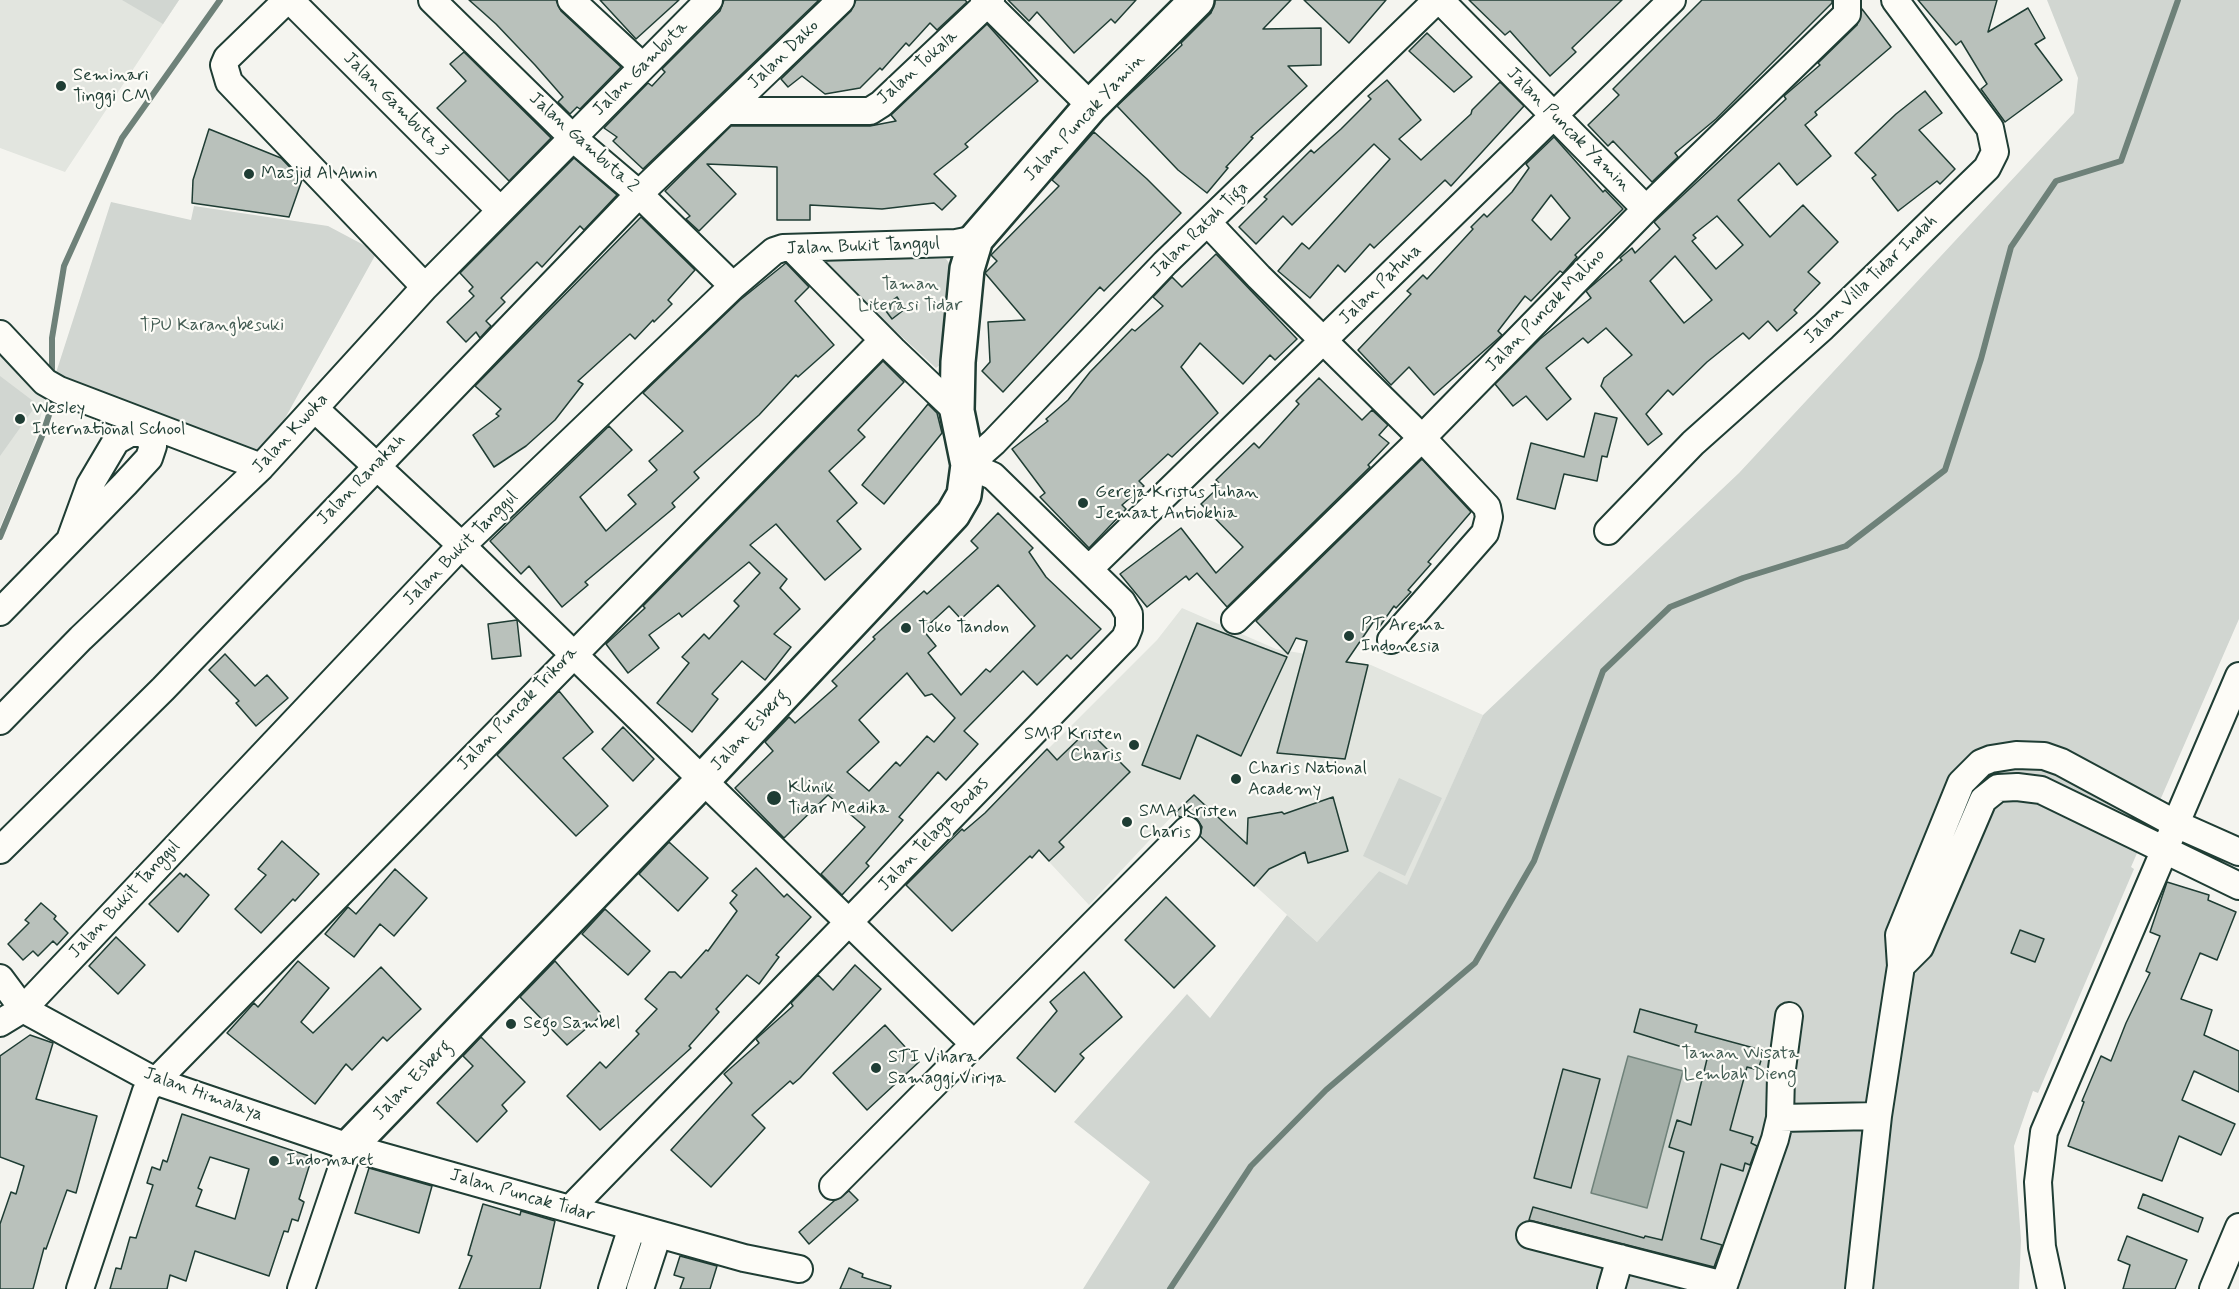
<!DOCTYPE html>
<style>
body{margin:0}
canvas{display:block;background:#f4f4ef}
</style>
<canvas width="2239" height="1289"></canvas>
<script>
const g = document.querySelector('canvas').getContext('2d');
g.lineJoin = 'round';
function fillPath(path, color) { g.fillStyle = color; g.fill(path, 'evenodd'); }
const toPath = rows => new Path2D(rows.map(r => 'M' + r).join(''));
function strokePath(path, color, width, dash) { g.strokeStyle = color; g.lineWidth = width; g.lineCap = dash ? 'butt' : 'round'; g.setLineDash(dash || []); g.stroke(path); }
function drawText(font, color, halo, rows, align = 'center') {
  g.font = font + ' Mynerve,sans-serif'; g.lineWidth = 4.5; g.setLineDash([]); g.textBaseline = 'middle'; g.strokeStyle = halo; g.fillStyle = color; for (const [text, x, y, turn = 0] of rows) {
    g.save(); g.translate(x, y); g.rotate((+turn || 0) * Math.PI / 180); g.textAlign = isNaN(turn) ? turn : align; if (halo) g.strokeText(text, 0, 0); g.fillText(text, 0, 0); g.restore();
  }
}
const built = toPath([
 [0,0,179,0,65,172,0,148],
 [0,343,46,393,34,446,0,527],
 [1182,608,1276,649,1371,665,1483,715,1407,886,1379,871,1317,942,1175,813,1089,905,1039,851,1032,858,988,809,1157,640]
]);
const green = toPath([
 [122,0,179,0,163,24],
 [2047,0,2239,0,2239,619,2131,867,2134,869,2038,1093,2033,1091,2014,1146,2021,1240,2019,1289,1083,1289,1150,1182,1074,1122,1187,994,1210,1018,1287,915,1317,942,1379,871,1407,885,1483,715,1739,473,2074,113,2078,78],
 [111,202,191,220,194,206,328,226,377,252,262,460,54,379],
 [824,254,946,259,950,264,941,364,936,368,820,262],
 [0,376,37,404,0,456],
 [1399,778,1442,798,1405,876,1363,856]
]);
const water = toPath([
 [1628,1056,1683,1071,1647,1208,1591,1193,1628,1056]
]);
const stream = toPath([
 [52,378,52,338,64,266,122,138,220,0],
 [0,537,42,436,52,406,52,394],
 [1170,1289,1251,1166,1326,1090,1475,963,1534,861,1603,671,1670,607,1743,578,1846,546,1945,470,1981,359,2011,247,2056,181,2121,161,2178,0]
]);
const building = toPath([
 [469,0,556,0,561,11,621,67,580,109,577,107,570,114,558,102,563,97,535,65,496,24,469,0],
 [600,0,679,0,636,39,600,0],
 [724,0,819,0,643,169,613,141,617,137,604,128,648,83,652,86,665,72,662,69,720,11,724,0],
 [856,0,965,0,967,2,937,30,930,23,909,46,906,43,882,70,880,68,860,88,825,94,802,76,788,87,781,79,851,11,856,0],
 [1008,0,1136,0,1115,23,1111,19,1074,53,1037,12,1029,21,1008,0],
 [1215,0,1291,0,1263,29,1321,28,1321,65,1288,66,1307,86,1251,137,1253,138,1226,167,1228,168,1207,193,1178,170,1117,106,1182,45,1181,43,1211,13,1215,0],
 [1304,0,1386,0,1349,43,1304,0],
 [1469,0,1622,0,1572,48,1576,52,1550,76,1510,31,1505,35,1469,0],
 [1702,0,1832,0,1832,3,1716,119,1675,153,1678,157,1652,182,1613,141,1608,146,1588,125,1619,95,1613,89,1702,0],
 [1918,0,1997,0,1988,32,2028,8,2045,38,2035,44,2062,80,2005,122,1981,89,1987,84,1961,41,1956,45,1918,0],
 [1862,9,1891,47,1815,112,1817,115,1805,125,1831,156,1797,185,1779,163,1738,200,1770,237,1803,205,1838,242,1808,272,1820,283,1794,310,1797,313,1777,331,1768,321,1749,339,1743,333,1707,362,1673,395,1668,390,1646,414,1662,434,1648,445,1601,386,1604,378,1632,355,1606,328,1588,343,1583,338,1546,368,1571,399,1547,420,1526,396,1513,406,1495,384,1540,339,1591,298,1586,291,1622,260,1620,258,1632,248,1635,253,1660,229,1654,222,1786,99,1784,96,1820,65,1818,63,1857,25,1862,9],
 [1717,216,1743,245,1716,269,1692,241,1696,238,1693,235,1717,216],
 [1675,256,1712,300,1684,323,1650,281,1675,256],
 [987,24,1038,81,965,144,968,147,934,174,956,196,942,210,934,203,882,209,810,205,810,220,777,220,777,167,707,164,736,194,699,231,686,219,690,216,665,191,731,126,870,126,896,121,891,115,987,24],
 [1427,33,1472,77,1454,92,1409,51,1427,33],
 [464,52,551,138,509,181,437,108,466,81,450,64,464,52],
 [1387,80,1421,120,1399,139,1421,160,1471,114,1472,110,1500,82,1524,106,1451,186,1445,180,1374,248,1370,244,1345,272,1338,265,1310,298,1278,271,1302,243,1309,249,1390,159,1374,144,1292,225,1283,216,1256,244,1239,227,1267,199,1264,197,1311,150,1314,153,1341,129,1371,99,1368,96,1387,80],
 [1925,91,1942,113,1919,130,1955,169,1940,184,1937,181,1898,211,1872,178,1876,175,1855,153,1896,114,1925,91],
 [209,129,281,158,302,180,289,217,192,203,193,180,209,129],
 [1094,132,1147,179,1181,213,1104,291,1100,287,1003,392,982,371,990,362,988,322,1025,320,985,273,997,261,991,255,1059,186,1052,180,1094,132],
 [1554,137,1603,192,1605,190,1623,209,1575,255,1577,257,1563,273,1560,271,1531,301,1525,296,1498,331,1502,335,1434,395,1409,367,1391,385,1358,350,1411,294,1407,291,1423,275,1427,279,1473,229,1471,227,1484,214,1487,217,1512,192,1529,168,1526,164,1554,137],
 [1551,195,1570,218,1551,240,1532,220,1551,195],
 [574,158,617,195,584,230,580,226,542,267,537,262,501,298,505,302,486,321,491,326,480,338,476,332,466,342,447,322,474,296,469,291,473,287,460,273,574,158],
 [641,217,695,270,668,300,672,304,654,322,653,320,635,339,630,334,578,381,583,384,555,420,526,446,494,467,473,435,499,416,496,414,501,409,475,386,641,217],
 [1216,254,1297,339,1275,360,1270,355,1243,384,1200,343,1181,367,1218,413,1172,457,1168,454,1139,481,1144,486,1122,505,1126,509,1089,548,1040,497,1045,493,1012,449,1048,421,1046,419,1068,400,1090,372,1132,329,1135,331,1163,306,1153,297,1172,277,1182,287,1216,254],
 [786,263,809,287,795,301,834,345,798,377,796,375,759,415,694,472,699,478,672,503,675,507,585,582,588,585,562,607,529,566,521,574,490,541,609,426,632,450,580,497,606,531,636,504,628,495,657,470,649,461,683,431,643,393,740,300,786,263],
 [897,297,905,309,892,319,883,307,897,297],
 [883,361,904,382,858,430,865,437,829,471,857,503,837,521,861,549,825,580,776,524,750,545,787,579,780,588,800,609,774,634,791,647,765,680,742,661,712,694,718,699,692,732,657,703,689,663,682,657,704,634,709,639,739,606,734,601,760,573,749,562,682,617,679,613,649,635,659,648,628,673,606,644,645,608,643,606,883,361],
 [1319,378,1362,420,1372,410,1388,425,1379,435,1389,443,1368,465,1370,467,1227,607,1197,573,1189,580,1186,576,1147,607,1120,574,1181,528,1216,573,1243,547,1201,504,1221,485,1216,480,1254,443,1259,448,1299,404,1296,401,1319,378],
 [928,404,937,413,942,433,884,504,862,485,928,404],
 [1595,413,1617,418,1607,457,1602,456,1597,481,1564,474,1555,509,1517,499,1531,443,1584,457,1595,413],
 [1422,459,1471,512,1428,562,1431,564,1408,590,1411,592,1396,608,1394,606,1380,626,1374,621,1346,662,1368,665,1345,759,1277,753,1307,641,1296,638,1288,654,1256,621,1422,459],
 [998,513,1033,548,1029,552,1046,577,1101,629,1071,659,1067,655,1037,685,1023,671,964,731,978,744,946,780,938,772,899,817,903,820,866,863,869,866,842,895,821,874,865,827,828,795,784,838,735,788,773,751,765,742,789,717,795,723,837,686,832,681,875,639,873,637,924,591,927,594,978,548,971,541,998,513],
 [998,585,1035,626,990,672,986,669,961,695,928,653,936,646,923,630,949,606,961,619,998,585],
 [907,673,925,696,932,694,955,718,934,742,927,736,900,766,896,762,869,791,847,772,879,742,859,720,907,673],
 [517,620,521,656,492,659,488,624,517,620],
 [1197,623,1287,657,1241,756,1197,735,1180,779,1142,765,1197,623],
 [225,654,255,686,267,675,288,698,256,726,236,703,239,701,209,670,225,654],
 [559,691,593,732,563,758,608,806,576,836,497,755,559,691],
 [623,727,654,759,633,781,602,749,623,727],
 [1088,730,1130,772,1059,842,1064,847,1049,861,1039,850,1032,858,1030,856,952,931,906,885,962,829,964,831,985,813,1047,749,1057,760,1088,730],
 [1194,795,1247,844,1248,818,1282,812,1284,814,1333,797,1348,851,1308,863,1305,852,1269,869,1254,886,1200,836,1202,827,1197,819,1190,815,1180,817,1175,813,1194,795],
 [282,841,319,874,295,901,293,899,261,933,235,909,266,875,258,869,282,841],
 [669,842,708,878,678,911,639,874,669,842],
 [756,868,784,897,787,894,811,917,776,955,779,957,759,984,747,975,716,1009,719,1012,689,1046,691,1048,600,1130,567,1096,600,1062,606,1068,639,1034,636,1031,657,1009,645,999,669,972,675,972,681,978,706,950,708,951,737,911,730,903,737,895,732,891,756,868],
 [395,869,427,898,394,936,380,924,354,957,325,934,348,907,356,914,395,869],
 [180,873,184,877,186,874,209,895,178,932,149,904,180,873],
 [2167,882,2209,895,2208,900,2236,912,2217,960,2200,953,2181,999,2212,1010,2204,1035,2239,1051,2239,1092,2194,1071,2182,1100,2235,1124,2221,1155,2179,1136,2162,1181,2068,1146,2084,1102,2082,1101,2101,1056,2111,1061,2126,1023,2150,973,2146,971,2160,936,2150,932,2167,882],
 [1166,897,1215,946,1174,988,1125,940,1166,897],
 [41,903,56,916,54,919,68,933,57,945,53,941,38,956,33,951,23,960,8,944,29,923,25,920,41,903],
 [605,909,650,951,628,975,582,934,605,909],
 [2020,930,2044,939,2035,962,2011,953,2020,930],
 [116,937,145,965,118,994,89,966,116,937],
 [298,961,329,988,301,1022,313,1033,381,967,421,1009,387,1041,383,1037,352,1070,346,1064,315,1104,227,1033,254,1003,258,1007,298,961],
 [555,961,602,1015,567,1045,520,997,555,961],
 [855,965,881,989,800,1078,793,1084,790,1081,752,1115,765,1128,711,1187,671,1150,732,1083,724,1074,759,1043,756,1039,793,1006,791,1003,818,975,833,990,855,965],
 [1084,972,1122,1017,1080,1054,1084,1058,1055,1092,1017,1058,1057,1011,1050,1002,1084,972],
 [1640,1009,1697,1025,1695,1032,1754,1048,1754,1051,1763,1054,1758,1070,1747,1067,1730,1130,1753,1137,1751,1143,1757,1146,1750,1165,1745,1163,1743,1171,1721,1164,1701,1239,1722,1245,1714,1267,1529,1220,1533,1207,1644,1238,1645,1236,1662,1240,1684,1152,1669,1147,1677,1120,1691,1125,1708,1055,1634,1032,1640,1009],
 [885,1025,919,1062,867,1110,833,1073,885,1025],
 [30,1035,53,1043,36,1099,97,1116,76,1193,67,1190,46,1249,44,1248,33,1289,0,1289,0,1224,11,1192,16,1194,24,1166,0,1157,0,1056,30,1035],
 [481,1037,525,1082,502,1105,507,1111,477,1142,437,1103,473,1066,463,1056,481,1037],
 [1563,1069,1600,1079,1571,1188,1534,1178,1563,1069],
 [182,1114,312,1157,299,1199,304,1202,298,1221,292,1219,288,1232,284,1231,269,1276,195,1251,186,1281,170,1275,167,1289,110,1289,116,1268,121,1269,130,1237,136,1238,153,1185,147,1183,152,1167,160,1170,163,1160,167,1162,182,1114],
 [210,1157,249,1169,235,1219,196,1206,202,1190,198,1188,210,1157],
 [369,1168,432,1186,419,1233,355,1213,369,1168],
 [849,1191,858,1200,809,1244,799,1232,834,1201,849,1191],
 [2143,1194,2203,1218,2198,1232,2138,1208,2143,1194],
 [483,1204,520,1215,521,1211,555,1221,540,1289,459,1289,472,1256,468,1255,483,1204],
 [2127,1236,2187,1260,2175,1289,2123,1289,2130,1265,2118,1260,2127,1236],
 [680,1256,717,1266,710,1289,680,1289,684,1278,674,1275,680,1256],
 [849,1268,863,1274,862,1277,891,1286,890,1289,840,1289,849,1268]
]);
const minor = toPath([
 [287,0,227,58,224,65,229,82,425,287],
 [290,0,500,210],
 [432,0,573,138,639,194,733,286],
 [571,0,642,66],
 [984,0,1091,106],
 [1440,0,1646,209],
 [726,111,870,111,881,104,991,0],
 [1208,223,1259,277,1422,438,1487,507,1489,517,1485,533,1391,640],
 [792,248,893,350,957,411],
 [0,334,45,382,59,390,261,467],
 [315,409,462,546,974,1044],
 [1608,531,1693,443,1823,327,1987,168,1995,152,1990,128,1895,0],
 [1090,568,1672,0],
 [0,612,125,484,149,458,153,446,150,438,141,433,130,433,116,441,90,485,70,540],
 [1235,620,1422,438,1646,209,1847,14,1847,0],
 [0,721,81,638,261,467,425,287,709,0],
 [0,850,163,689,639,194,841,0],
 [1901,966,1920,947,1983,800,1998,788,2017,787,2041,790,2239,886],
 [0,978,23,1009,155,1081,349,1147,744,1258,799,1269],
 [0,1023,23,1009,453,554,733,286,774,251,783,248,956,243,976,239],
 [1780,1118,1781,1076,1789,1016],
 [833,1186,1187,830],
 [570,1209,1125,638,1129,628,1129,614,1122,602,993,476,968,465,994,442,1165,263,1437,0],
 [1530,1235,1724,1285,1775,1139,1780,1118,1878,1116],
 [80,1289,146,1091,883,340],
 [301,1289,349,1147],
 [612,1289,632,1227],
 [640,1289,658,1234],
 [1611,1289,1620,1258],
 [1859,1289,1878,1116,1901,966,1899,935,1961,783,1981,763,1991,759,2016,755,2044,756,2061,762,2176,824,2239,852],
 [2051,1289,2042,1247,2038,1182,2044,1132,2239,676],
 [2213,1289,2239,1227]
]);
const major = toPath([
 [349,1147,702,781,953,514,964,495,968,465,957,411,958,362,967,269,976,239,1091,106,1197,0]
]);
const markers = [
 [61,86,6,"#1f3d34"],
 [249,174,6,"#1f3d34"],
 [20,419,6,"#1f3d34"],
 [1083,503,6,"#1f3d34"],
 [906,628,6,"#1f3d34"],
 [1349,636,6,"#1f3d34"],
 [1134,745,6,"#1f3d34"],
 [1236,779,6,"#1f3d34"],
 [774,798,8,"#1f3d34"],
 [1127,822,6,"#1f3d34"],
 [511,1024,6,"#1f3d34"],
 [876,1068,6,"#1f3d34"],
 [274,1161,6,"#1f3d34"]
];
const streetNames = [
 ["Jalan Dako",784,55,-44],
 ["Jalan Tokala",918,68,-42],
 ["Jalan Gambuta",641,69,-45],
 ["Jalan Gambuta 3",395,105,45],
 ["Jalan Puncak Yamin",1085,118,-47],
 ["Jalan Puncak Yamin",1568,130,45],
 ["Jalan Gambuta 2",583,143,42],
 ["Jalan Ratah Tiga",1200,230,-44],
 ["Jalan Bukit Tanggul",863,247,-2],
 ["Jalan Villa Tidar Indah",1871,280,-44],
 ["Jalan Patuha",1381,285,-44],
 ["Jalan Puncak Malino",1546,311,-46],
 ["Jalan Kwoka",291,434,-47],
 ["Jalan Ranakah",362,480,-46],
 ["Jalan Bukit Tanggul",461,549,-45],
 ["Jalan Puncak Trikora",518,709,-46],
 ["Jalan Esberg",750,731,-47],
 ["Jalan Telaga Bodas",934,835,-46],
 ["Jalan Bukit Tanggul",125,900,-47],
 ["Jalan Esberg",413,1081,-46],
 ["Jalan Himalaya",203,1095,20],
 ["Jalan Puncak Tidar",522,1196,16]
];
const poiNames = [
 ["Seminari",73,76],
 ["Tinggi CM",73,97],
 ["Masjid Al Amin",261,174],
 ["Wesley",32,409],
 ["International School",32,430],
 ["Gereja Kristus Tuhan",1095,493],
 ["Jemaat Antiokhia",1095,514],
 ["PT Arema",1361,626],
 ["Indonesia",1361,647],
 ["Toko Tandon",918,628],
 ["SMP Kristen",1122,735,"right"],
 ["Charis",1122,756,"right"],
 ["Charis National",1248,769],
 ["Academy",1248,790],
 ["Klinik",788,788],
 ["Tidar Medika",788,809],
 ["SMA Kristen",1139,812],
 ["Charis",1139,833],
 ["Sego Sambel",523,1024],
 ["STI Vihara",888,1058],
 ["Samaggi Viriya",888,1079],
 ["Indomaret",286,1161]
];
const parkNames = [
 ["Taman",910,285],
 ["Literasi Tidar",910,306],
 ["TPU Karangbesuki",212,326],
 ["Taman Wisata",1740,1054],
 ["Lembah Dieng",1740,1075]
];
fillPath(built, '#e2e5df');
fillPath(green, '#d1d6d1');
fillPath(water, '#a3aea7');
strokePath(water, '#6e8179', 1.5);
strokePath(stream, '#6e8179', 6);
fillPath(building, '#b9c1bb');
strokePath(building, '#1f3d34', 1.5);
strokePath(minor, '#1f3d34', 30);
strokePath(major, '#1f3d34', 38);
strokePath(minor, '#fdfcf7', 26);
strokePath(major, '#fdfcf7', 33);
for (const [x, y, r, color] of markers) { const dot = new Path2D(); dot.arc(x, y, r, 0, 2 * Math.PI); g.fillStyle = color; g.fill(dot); strokePath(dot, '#fdfcf7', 2); }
drawText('18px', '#1f3d34', '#fdfcf7', streetNames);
drawText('18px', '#1f3d34', '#fdfcf7', poiNames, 'left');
drawText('18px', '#435c53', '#fdfcf7', parkNames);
</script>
